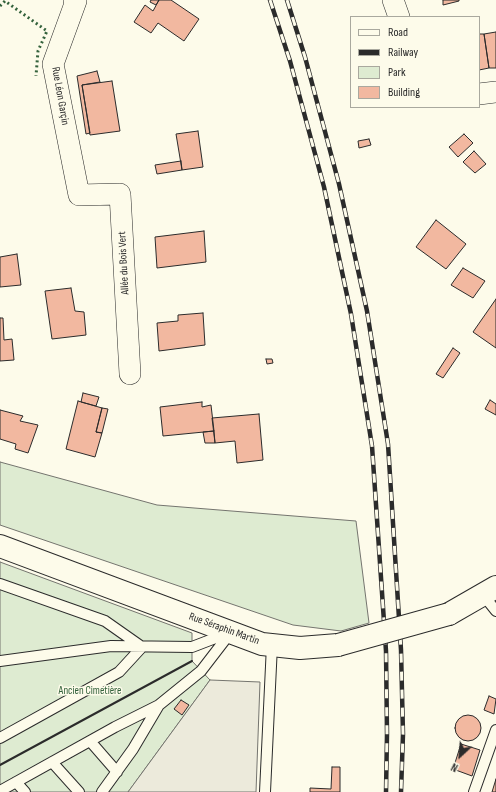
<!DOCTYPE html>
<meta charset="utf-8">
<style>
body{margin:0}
#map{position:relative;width:496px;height:792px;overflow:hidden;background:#fdfbea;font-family:"Sofia Sans Condensed",sans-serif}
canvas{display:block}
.legend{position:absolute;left:350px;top:16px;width:130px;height:92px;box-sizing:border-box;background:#fdfbea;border:1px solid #a9a89e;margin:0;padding:5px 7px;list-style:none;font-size:12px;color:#2b2b2b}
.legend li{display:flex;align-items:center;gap:8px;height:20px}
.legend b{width:20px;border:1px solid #a9a89e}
.north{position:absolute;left:440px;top:736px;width:40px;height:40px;-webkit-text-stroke:3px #fdfbea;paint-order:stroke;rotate:206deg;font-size:11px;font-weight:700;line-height:16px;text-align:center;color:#2b2b2b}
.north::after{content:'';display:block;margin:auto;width:14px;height:18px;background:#2b2b2b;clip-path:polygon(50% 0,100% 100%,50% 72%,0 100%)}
</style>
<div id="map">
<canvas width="496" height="792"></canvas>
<ul class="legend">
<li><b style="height:5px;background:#fdfbea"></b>Road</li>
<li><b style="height:5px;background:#2b2b2b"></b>Railway</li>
<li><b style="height:11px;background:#deebd1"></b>Park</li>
<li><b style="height:11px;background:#f2b8a0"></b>Building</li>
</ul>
<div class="north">N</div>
</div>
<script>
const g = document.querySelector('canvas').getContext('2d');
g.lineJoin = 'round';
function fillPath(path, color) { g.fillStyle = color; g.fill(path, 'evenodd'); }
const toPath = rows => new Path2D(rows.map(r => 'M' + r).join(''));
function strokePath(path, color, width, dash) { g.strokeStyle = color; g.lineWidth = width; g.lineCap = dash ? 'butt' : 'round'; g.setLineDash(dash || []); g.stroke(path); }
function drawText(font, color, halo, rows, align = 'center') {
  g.font = font + ' "Sofia Sans Condensed",sans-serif'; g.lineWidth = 3; g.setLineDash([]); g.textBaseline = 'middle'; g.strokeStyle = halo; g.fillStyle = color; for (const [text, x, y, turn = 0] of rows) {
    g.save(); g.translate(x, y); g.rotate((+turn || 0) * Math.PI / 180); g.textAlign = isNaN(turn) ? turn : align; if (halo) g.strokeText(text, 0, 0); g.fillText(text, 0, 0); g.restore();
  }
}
const green = toPath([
 [0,462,157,505,356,521,369,623,341,631,293,625,0,525,0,462],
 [0,562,192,633,192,661,210,680,128,792,0,792,0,562]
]);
const parking = toPath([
 [210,680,260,682,256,792,128,792,210,680]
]);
const building = toPath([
 [151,0,159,0,156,5,150,2,151,0],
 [159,0,171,0,199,19,184,41,158,23,151,33,134,22,145,5,153,11,159,0],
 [443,0,459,0,459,1,443,5,443,0],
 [496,32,496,68,489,68,484,34,496,32],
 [479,34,484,34,489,68,479,70,479,34],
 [97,71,100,82,82,85,90,133,86,134,77,76,97,71],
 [112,81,120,131,90,135,82,85,112,81],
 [198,131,203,167,182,170,176,134,198,131],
 [464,134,473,143,458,157,449,147,464,134],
 [369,139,371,145,359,148,358,141,369,139],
 [474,151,486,164,475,173,463,162,474,151],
 [181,161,182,170,157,174,155,165,181,161],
 [436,220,466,244,446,269,416,247,436,220],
 [204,231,206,262,157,268,155,237,204,231],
 [17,254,21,285,0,287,0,257,17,254],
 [463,268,485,281,473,298,451,285,463,268],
 [71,288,75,311,84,312,86,335,52,339,45,291,71,288],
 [496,299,496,348,473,332,496,299],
 [203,313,205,345,159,351,157,323,178,321,178,315,203,313],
 [0,318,3,318,4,340,12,339,14,360,0,361,0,318],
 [453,348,460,353,443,378,436,374,453,348],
 [266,359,272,359,273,363,267,364,266,359],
 [83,393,99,397,96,406,81,402,83,393],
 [490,400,496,404,496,415,485,409,490,400],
 [78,401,102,408,96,432,102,433,95,457,66,449,78,401],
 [202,402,202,407,211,405,214,431,163,436,160,407,202,402],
 [102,408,108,409,102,433,96,432,102,408],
 [0,410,23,416,20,421,38,425,28,453,15,449,16,444,0,439,0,410],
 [259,414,263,460,237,463,235,441,215,443,212,418,259,414],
 [214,431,215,443,205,443,203,432,214,431],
 [489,696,496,699,494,714,484,710,489,696],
 [181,700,189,705,182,715,174,709,181,700],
 '455 728a13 13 0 1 1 26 0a13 13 0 1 1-26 0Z',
 [461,744,480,750,472,776,453,769,461,744],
 [332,767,340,767,340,792,310,792,310,788,331,789,332,767],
 [496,779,496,792,492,792,496,779]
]);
const service = toPath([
 [0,584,105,621,142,647,119,672,0,738],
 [484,596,496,611],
 [0,661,111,646,192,647,231,632,201,671,159,705,115,727,0,791],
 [90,741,117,772],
 [52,762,79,792],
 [16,782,25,792],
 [102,792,133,749,159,705],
 [265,792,272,645],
 [474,792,496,730]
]);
const minor = toPath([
 [74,0,76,1,53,64,79,195,120,194,130,374],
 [393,0,399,17],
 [479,94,496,92]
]);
const tertiary = toPath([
 [0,546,262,644,300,648,338,645],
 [449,614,496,587]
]);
const rail = toPath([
 [270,0,290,61,324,187,351,314,372,446,386,651,387,734,386,792],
 [287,0,305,57,339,184,367,311,388,444,401,650,403,734,401,792]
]);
const tertiaryBridge = toPath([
 [338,645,449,614]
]);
const hedge = toPath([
 [0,6,5,1,47,31,38,51,36,76]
]);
const wall = toPath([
 [0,765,192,661]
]);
const streetNames = [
 ["Rue Léon Garçin",60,96,80],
 ["Allée du Bois Vert",124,263,-93],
 ["Rue Séraphin Martin",224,629,20]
];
const parkNames = [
 ["Ancien Cimetière",90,691]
];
fillPath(green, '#deebd1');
strokePath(green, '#74746e', 1);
fillPath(parking, '#eceadb');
strokePath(parking, '#74746e', 1);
fillPath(building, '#f2b8a0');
strokePath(building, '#2b2b2b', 1);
strokePath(service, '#2b2b2b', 12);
strokePath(minor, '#2b2b2b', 22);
strokePath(tertiary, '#2b2b2b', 24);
strokePath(service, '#fdfbea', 10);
strokePath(minor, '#fdfbea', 21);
strokePath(tertiary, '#fdfbea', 22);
strokePath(rail, '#2b2b2b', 4.5);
strokePath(rail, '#fdfbea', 3, [9]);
strokePath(tertiaryBridge, '#2b2b2b', 24, []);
strokePath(tertiaryBridge, '#fdfbea', 22);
strokePath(hedge, '#34623c', 3, [2, 3]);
strokePath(wall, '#2b2b2b', 2);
drawText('11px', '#2b2b2b', '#fdfbea', streetNames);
drawText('11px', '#34623c', '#fdfbea', parkNames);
</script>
